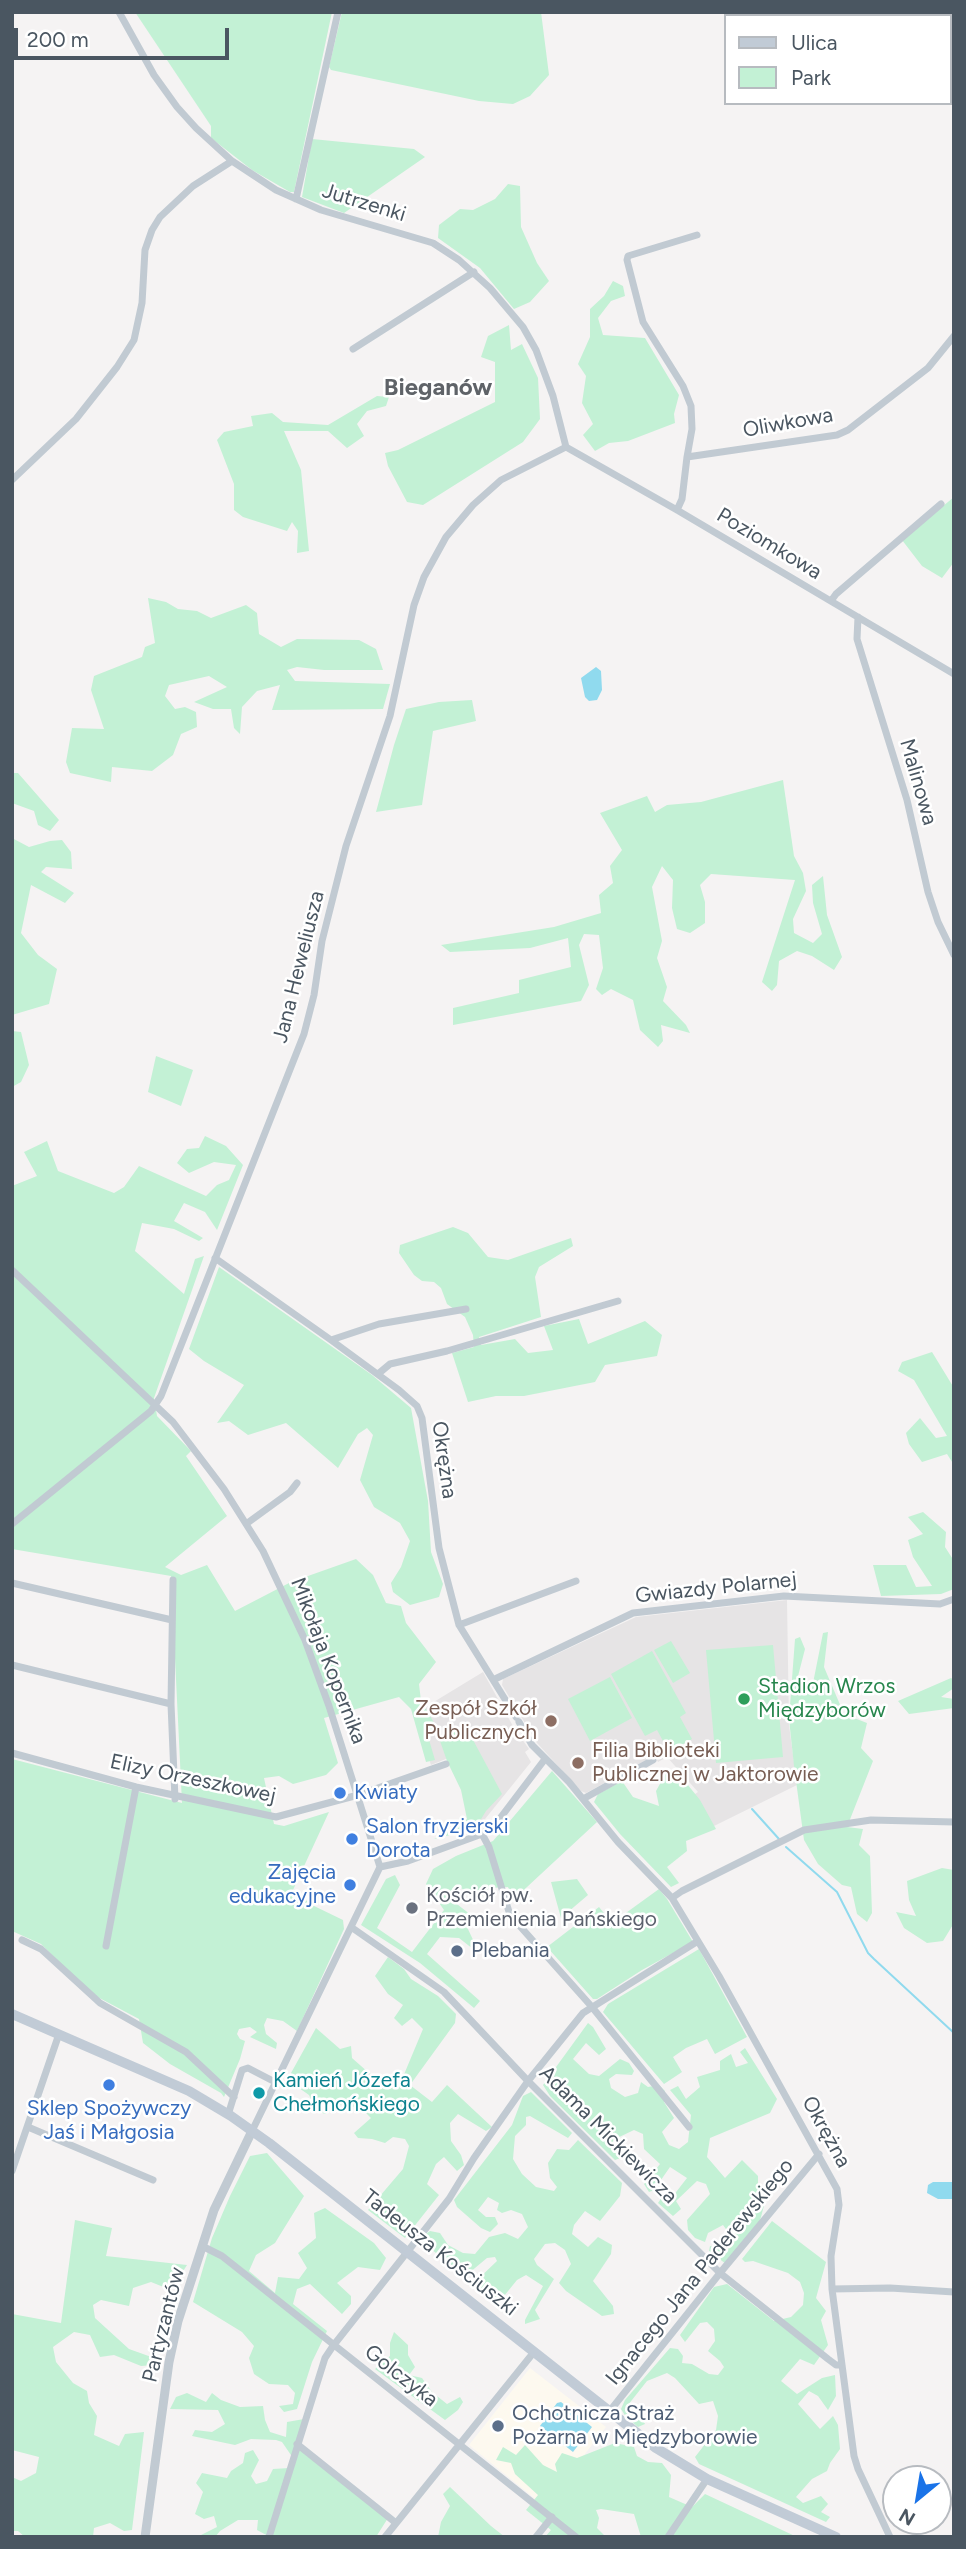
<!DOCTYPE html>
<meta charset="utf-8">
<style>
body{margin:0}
#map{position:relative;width:966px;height:2549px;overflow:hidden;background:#f5f3f3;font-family:Figtree,sans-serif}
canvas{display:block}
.frame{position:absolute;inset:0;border:14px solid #4a5661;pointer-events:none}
.legend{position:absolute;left:724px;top:14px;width:228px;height:91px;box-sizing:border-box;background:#fff;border:2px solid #b7bbc0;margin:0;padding:9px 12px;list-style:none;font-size:21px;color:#4a5661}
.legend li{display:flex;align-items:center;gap:14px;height:35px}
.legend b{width:35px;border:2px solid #b7bbc0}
.north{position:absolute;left:882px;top:2465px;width:70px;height:70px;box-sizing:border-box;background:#fff;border:2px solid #b7bbc0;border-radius:50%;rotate:210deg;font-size:19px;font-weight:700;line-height:28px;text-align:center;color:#4a5661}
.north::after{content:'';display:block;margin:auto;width:24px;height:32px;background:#1a73e8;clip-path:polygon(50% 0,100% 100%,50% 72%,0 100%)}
.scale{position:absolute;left:14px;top:28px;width:215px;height:32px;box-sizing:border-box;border:4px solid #4a5661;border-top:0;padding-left:9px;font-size:21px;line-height:24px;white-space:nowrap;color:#4a5661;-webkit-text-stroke:5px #fff;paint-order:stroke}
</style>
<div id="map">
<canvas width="966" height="2549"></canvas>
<div class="frame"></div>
<ul class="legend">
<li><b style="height:9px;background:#c1cbd6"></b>Ulica</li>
<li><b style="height:19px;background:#c3f1d5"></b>Park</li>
</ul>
<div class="north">N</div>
<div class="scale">200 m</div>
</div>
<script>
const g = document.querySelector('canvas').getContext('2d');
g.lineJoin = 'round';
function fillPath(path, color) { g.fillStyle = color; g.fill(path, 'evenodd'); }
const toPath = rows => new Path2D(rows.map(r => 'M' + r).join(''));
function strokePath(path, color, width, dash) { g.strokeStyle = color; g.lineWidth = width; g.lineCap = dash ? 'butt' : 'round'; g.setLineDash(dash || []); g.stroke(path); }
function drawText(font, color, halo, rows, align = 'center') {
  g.font = font + ' Figtree,sans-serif'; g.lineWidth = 5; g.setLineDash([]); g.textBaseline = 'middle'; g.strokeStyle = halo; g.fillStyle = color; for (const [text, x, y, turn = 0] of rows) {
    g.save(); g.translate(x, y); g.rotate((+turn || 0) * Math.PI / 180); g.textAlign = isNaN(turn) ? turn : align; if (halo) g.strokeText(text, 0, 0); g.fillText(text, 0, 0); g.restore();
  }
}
const commercial = toPath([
 [530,2368,606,2427,544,2506,469,2445]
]);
const education = toPath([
 [787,1600,789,1725,797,1785,714,1826,689,1798,698,1792,667,1757,658,1762,653,1753,648,1756,647,1760,586,1793,581,1791,537,1743,502,1685,503,1679,636,1617],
 [483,1672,514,1728,529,1749,525,1752,531,1762,481,1824,458,1754,431,1765,414,1714]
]);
const green = toPath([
 [135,12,332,12,294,192,290,192,252,170,211,138,211,126],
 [342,12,541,12,549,75,530,96,513,104,479,101,331,70,329,67],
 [312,139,414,149,425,157,344,213,302,197],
 [508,184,520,186,521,227,537,263,549,281,530,302,514,309,480,268,438,238,439,225,460,209,473,210,495,199],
 [613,281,623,286,625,296,611,301,598,318,603,335,645,338,679,395,674,414,675,423,628,441,609,443,595,451,583,435,593,424,582,403,586,376,578,364,590,337,590,309,604,296],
 [509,325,511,350,522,344,538,378,540,419,523,442,423,505,407,502,388,466,385,453,398,450,495,402,495,362,481,357,488,336],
 [377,396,389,397,386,406,367,411,357,424,364,436,347,448,328,431,284,431,301,470,309,551,297,553,298,531,292,522,287,531,243,517,234,510,234,484,217,440,224,432,253,426,251,416,272,413,283,422,328,425],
 [954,497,954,562,942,578,922,566,902,540],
 [148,598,166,602,178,609,197,611,211,618,246,605,257,613,259,634,281,647,297,639,359,640,376,649,383,670,324,670,297,667,287,670,295,681,390,684,383,709,272,710,280,685,257,691,242,707,240,734,234,728,231,709,213,709,194,702,227,687,209,676,169,685,165,696,175,709,185,707,196,712,197,727,181,734,173,755,152,771,112,767,111,782,70,773,66,762,72,728,104,729,91,690,94,676,142,657,145,647,155,643],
 [472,700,476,721,433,731,422,805,376,812,394,745,406,709,439,702],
 [12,773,18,773,59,820,50,831,38,825,34,811,12,803],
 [783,780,794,856,803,873,806,891,793,919,794,933,813,943,822,934,813,903,812,885,823,876,827,915,842,957,834,970,812,956,797,951,779,961,777,985,772,991,762,982,795,880,711,874,700,885,705,902,705,923,690,933,677,929,672,908,673,880,662,866,652,887,662,941,657,958,667,987,663,1001,686,1025,690,1033,661,1025,663,1041,658,1047,640,1030,633,1000,611,989,602,995,596,989,603,968,599,935,584,934,579,945,589,985,581,1001,453,1025,453,1008,519,993,519,980,571,967,568,938,530,948,450,952,441,945,554,927,601,913,599,895,613,883,610,866,622,850,600,813,647,796,655,812,667,805,701,802],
 [12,838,29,847,50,841,62,840,71,852,72,869,46,867,41,872,74,893,65,903,31,885,21,933,38,955,57,969,49,1004,12,1015],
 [12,1031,21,1032,29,1065,21,1082,12,1087],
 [156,1056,193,1070,181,1106,148,1092],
 [205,1136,226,1146,243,1165,217,1230,205,1212,184,1203,174,1221,203,1238,199,1241,174,1229,142,1223,135,1251,184,1294,195,1259,204,1256,154,1398,157,1416,191,1451,186,1456,227,1516,165,1567,181,1575,207,1565,235,1611,291,1582,356,1559,373,1575,386,1603,401,1606,406,1623,436,1662,419,1684,421,1701,436,1726,427,1733,435,1760,426,1762,411,1709,399,1697,324,1718,338,1763,326,1775,293,1784,279,1776,264,1778,274,1824,284,1826,329,1812,293,1890,312,1905,343,1920,344,1929,297,2031,283,2021,267,2018,264,2025,266,2034,277,2043,276,2049,250,2037,257,2032,250,2027,239,2029,237,2034,240,2039,245,2041,240,2059,224,2097,221,2093,170,2064,143,2043,139,2019,90,1993,41,1944,12,1931,12,1759,182,1803,171,1576,12,1549,12,1186,37,1176,24,1152,47,1141,58,1171,114,1193,124,1187,139,1166,206,1196,217,1185,229,1180,236,1165,214,1162,189,1173,177,1163,187,1149,199,1148],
 [453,1227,468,1233,488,1257,508,1260,571,1238,573,1246,539,1267,535,1277,541,1317,479,1337,481,1345,515,1339,528,1353,553,1350,544,1326,579,1319,588,1344,645,1321,662,1335,657,1356,605,1365,595,1382,524,1396,496,1396,468,1402,452,1353,474,1347,473,1335,465,1317,447,1304,441,1288,434,1282,422,1281,414,1275,399,1253,400,1245],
 [219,1267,372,1375,411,1408,428,1501,431,1552,443,1584,439,1597,410,1605,393,1592,391,1583,401,1567,410,1541,400,1523,374,1507,360,1480,373,1435,367,1428,358,1434,338,1468,286,1423,248,1435,229,1421,217,1423,244,1385,204,1361,189,1349],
 [932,1352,954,1388,954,1465,947,1454,922,1462,909,1444,906,1433,920,1418,936,1438,947,1436,914,1380,898,1371,902,1362],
 [923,1512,946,1532,945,1547,954,1561,954,1589,941,1594,881,1596,873,1565,906,1565,916,1587,932,1586,913,1557,908,1540,923,1534,908,1517],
 [828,1632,824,1667,844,1714,867,1723,861,1748,873,1761,847,1827,863,1829,859,1845,870,1856,872,1913,867,1922,857,1914,851,1887,842,1885,818,1864,804,1840,794,1766,789,1719,795,1639,800,1637,805,1649,796,1684,811,1693,823,1633],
 [671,1641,690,1673,673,1683,654,1650],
 [773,1645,783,1757,716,1763,706,1650],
 [652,1651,686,1713,680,1717,692,1739,669,1752,657,1730,645,1736,611,1674],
 [610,1677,632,1718,590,1741,568,1699],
 [951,1678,954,1680,954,1688,941,1697,954,1699,954,1708,909,1714,898,1701],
 [465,1725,502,1794,486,1811,475,1829,434,1839,467,1819,461,1790,447,1761,439,1738],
 [552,1771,597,1822,513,1900,508,1887,489,1888,479,1900,461,1888,453,1901,471,1915,467,1927,475,1944,473,1949,459,1938,440,1937,427,1954,480,2001,474,2008,420,1963,361,1925,386,1879,395,1875,400,1885,377,1928,412,1952,444,1910,426,1884,433,1869,456,1856,493,1841],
 [666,1773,679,1774,700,1800,716,1829,686,1841,687,1851,667,1867,679,1883,671,1887,620,1834,594,1802,598,1794,622,1781,633,1797,659,1806,656,1791],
 [942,1868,954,1870,954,1923,943,1941,927,1943,904,1928,896,1912,916,1916,909,1900,907,1881],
 [577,1879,588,1895,561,1918,551,1882],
 [659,1889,667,1899,693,1942,642,1970,597,1999,593,1999,547,1947,599,1907,612,1923],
 [699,1949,747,2037,715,2054,707,2039,686,2048,673,2057,682,2072,664,2084,603,2012,608,2004],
 [388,1957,404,1969,411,1979,438,1996,456,2014,455,2023,410,2085,432,2102,447,2085,492,2127,486,2131,458,2114,450,2123,451,2141,461,2155,464,2165,457,2171,444,2157,436,2164,427,2184,439,2195,405,2238,368,2210,403,2169,409,2146,405,2139,393,2137,385,2143,372,2139,358,2138,354,2133,371,2118,364,2111,344,2103,325,2114,316,2110,309,2095,299,2088,291,2073,316,2028,340,2049,351,2046,352,2058,369,2073,394,2085,400,2084,423,2029,412,2018,402,2026,394,2018,403,2005,388,1994,375,1976],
 [588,2023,593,2027,606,2049,599,2055,586,2043,573,2059,589,2074,599,2076,620,2059,629,2063,634,2071,632,2075,616,2074,609,2079,611,2088,625,2097,638,2093,641,2082,648,2087,659,2085,665,2091,664,2102,674,2118,662,2132,669,2145,679,2149,688,2142,691,2115,670,2090,678,2086,686,2099,700,2087,697,2077,720,2070,720,2061,731,2054,736,2067,748,2063,740,2052,745,2048,777,2099,770,2113,710,2138,707,2157,725,2178,742,2160,758,2176,758,2184,764,2194,765,2202,758,2228,726,2264,709,2251,710,2246,722,2248,731,2236,723,2225,708,2233,705,2242,695,2238,688,2230,687,2220,710,2194,706,2184,697,2181,676,2201,681,2209,673,2216,658,2203,662,2197,673,2196,687,2178,670,2167,654,2190,649,2192,644,2184,660,2164,644,2149,643,2134,634,2130,613,2140,614,2145,623,2153,623,2157,615,2160,550,2096,543,2085],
 [531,2092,572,2133,568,2138,530,2116,526,2117,526,2125,515,2136,513,2159,522,2174,536,2187,554,2191,557,2187,550,2178,548,2163,557,2149,569,2150,578,2140,622,2183,620,2196,600,2221,585,2211,574,2225,572,2234,588,2247,598,2237,612,2245,611,2254,593,2281,613,2306,614,2314,602,2316,566,2291,559,2283,571,2264,565,2250,555,2243,545,2244,534,2259,537,2265,554,2279,535,2310,540,2319,525,2324,525,2320,543,2286,526,2275,517,2280,500,2301,485,2294,474,2283,497,2261,495,2257,487,2258,469,2273,461,2273,421,2241,424,2235,430,2231,440,2233,448,2245,463,2253,475,2254,489,2237,505,2233,518,2239,528,2227,522,2214,511,2210,502,2213,497,2210,499,2203,488,2197,478,2210,486,2217,495,2217,498,2224,490,2232,481,2228,457,2207,454,2200,512,2125,523,2096],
 [267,2153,304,2196,275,2243,256,2255,249,2271,275,2293,278,2277,299,2279,307,2268,298,2253,316,2238,314,2213,325,2208,374,2243,386,2258,380,2270,358,2267,337,2283,351,2296,351,2304,342,2314,310,2284,297,2289,293,2304,327,2331,312,2362,297,2409,284,2412,279,2406,293,2404,295,2393,288,2385,269,2384,254,2374,249,2358,254,2346,242,2332,193,2302,212,2238,230,2196,250,2156],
 [75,2220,112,2228,106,2256,187,2265,171,2290,151,2282,133,2288,129,2306,101,2300,93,2305,95,2318,129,2349,157,2359,154,2365,141,2366,114,2355,100,2357,90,2335,74,2332,53,2347,56,2362,73,2383,87,2391,89,2403,97,2416,94,2435,119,2446,125,2434,144,2432,132,2530,124,2531,110,2523,94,2528,93,2537,25,2537,18,2531,12,2531,12,2477,21,2481,36,2473,39,2457,12,2450,12,2314,61,2323],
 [772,2221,826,2262,816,2298,826,2311,821,2320,828,2345,814,2365,800,2359,781,2381,797,2394,822,2378,835,2375,836,2396,828,2410,818,2396,809,2391,798,2404,820,2429,833,2416,838,2425,840,2449,830,2463,827,2471,812,2479,796,2497,803,2503,821,2496,828,2504,821,2512,830,2517,826,2522,699,2464,695,2457,716,2430,718,2416,713,2401,699,2404,675,2378,667,2373,647,2381,628,2405,641,2416,645,2424,638,2427,626,2417,621,2409,625,2400,670,2348,678,2349,683,2356,682,2363,692,2364,709,2374,718,2375,724,2367,720,2361,708,2351,715,2341,714,2329,707,2322,700,2323,685,2342,680,2335,714,2287,727,2284,774,2321,791,2317,803,2305,804,2293,800,2282,788,2273,753,2261,745,2262,742,2259],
 [394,2332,408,2345,408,2355,415,2367,409,2375,422,2378,432,2392,447,2404,460,2397,463,2402,458,2410,445,2420,375,2369,390,2356,390,2343],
 [187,2393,206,2402,212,2393,221,2400,240,2407,263,2406,265,2420,270,2432,286,2437,287,2422,304,2419,300,2445,388,2518,376,2537,270,2537,257,2530,258,2520,238,2520,220,2531,215,2537,197,2537,217,2527,214,2516,204,2519,195,2514,203,2492,196,2483,202,2473,227,2478,231,2471,243,2463,245,2453,253,2450,259,2460,251,2476,256,2484,267,2481,273,2469,289,2468,293,2458,282,2442,276,2440,251,2439,235,2445,192,2436,195,2430,212,2432,225,2424,218,2410,170,2409,176,2397],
 [615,2443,634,2447,637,2456,648,2462,662,2463,671,2475,669,2497,692,2507,705,2494,797,2537,641,2537,634,2514,601,2509,596,2510,599,2518,597,2528,606,2537,545,2537,551,2530,526,2510,538,2495,515,2474,511,2463,496,2460,503,2447,516,2455,525,2445,543,2465,557,2472,555,2464,562,2453,577,2458],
 [450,2487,491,2526,505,2537,438,2537,441,2522,450,2506,443,2494]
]);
const water = toPath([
 [596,667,601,671,602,690,597,700,589,701,585,697,581,678],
 [933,2182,954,2182,954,2199,938,2199,927,2193,928,2185],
 [561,2402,592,2427,573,2452,540,2426,557,2403]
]);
const stream = toPath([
 [752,1809,779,1839],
 [786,1847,837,1892,868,1953,874,1959,954,2033]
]);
const minor = toPath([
 [119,12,154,75,177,107,196,128,232,161,276,190,321,210,433,243,459,260,490,288,523,327,536,350,553,396,566,447],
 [296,199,338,12],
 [353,349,474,272],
 [566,447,677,510,954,674],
 [687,457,692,429,691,406,683,386,643,322,627,260,628,256,697,235],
 [12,480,76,419,117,367,134,340,142,303,145,250,152,230,160,217,193,186,232,161],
 [677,510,682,499,687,457,837,435,848,430,928,368,954,336],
 [831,601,836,594,941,504],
 [858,617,857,639,907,800,928,892,938,922,954,955],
 [215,1258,331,1340,399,1390,417,1406,422,1418,439,1548,459,1625,516,1717],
 [12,1270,173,1422,224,1489,263,1551,305,1640,329,1706,380,1867],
 [331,1340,379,1324,466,1309],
 [378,1374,390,1364,447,1351,618,1301],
 [12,1524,151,1411,161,1396,304,1034,314,995,322,941,346,846,390,716,414,605,424,577,446,537,473,505,501,480,566,447],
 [246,1524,290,1492,297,1483],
 [173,1580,171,1704,175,1799],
 [12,1583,172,1620],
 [459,1625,576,1581],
 [12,1665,171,1704],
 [495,1679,633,1613,784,1596,940,1604,954,1599],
 [519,1722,532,1745,569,1782,618,1842,672,1898,719,1976,837,2189,839,2205,831,2256,832,2289,854,2456,858,2469,890,2537],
 [12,1753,136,1787,276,1817,358,1795,446,1764],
 [583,1799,653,1760],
 [482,1834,489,1847,510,1915,592,2007,689,2127],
 [380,1867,408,1861,482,1834,498,1821,545,1759],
 [672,1898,682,1891,804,1830,871,1820,954,1822],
 [351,1927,444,1992,528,2081,720,2273,828,2359,836,2365,842,2365],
 [22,1940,41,1949,100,2003,186,2052,234,2097],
 [106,1946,136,1787],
 [228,2115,242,2070,248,2068,275,2082],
 [28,2127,153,2180],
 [252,2131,380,1867],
 [12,2171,59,2034],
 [202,2246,222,2256,576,2537],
 [832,2289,890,2288,954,2292],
 [609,2412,720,2273,819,2154],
 [297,2444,396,2523],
 [269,2537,325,2358,333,2346,449,2199,474,2158,528,2081,583,2013,698,1941],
 [385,2537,534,2352],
 [536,2537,552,2517],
 [668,2537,707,2479]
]);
const tertiary = toPath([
 [145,2537,169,2362,178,2321,214,2210,252,2131]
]);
const secondary = toPath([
 [12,2014,189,2091,231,2116,269,2143,656,2448,707,2479,836,2537]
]);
const markers = [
 [744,1699,7,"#2e9e5b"],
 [551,1721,7,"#8d6e63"],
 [578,1763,7,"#8d6e63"],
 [340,1793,7,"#3f7fe0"],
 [352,1839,7,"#3f7fe0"],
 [350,1885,7,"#3f7fe0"],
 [412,1908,7,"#6b7280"],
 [457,1951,7,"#5c6f8a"],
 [109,2085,7,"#3f7fe0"],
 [259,2093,7,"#0f9aa8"],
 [498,2426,7,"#5c6f8a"]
];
const streetNames = [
 ["Jutrzenki",364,203,17],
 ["Oliwkowa",788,423,-10],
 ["Poziomkowa",769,544,31],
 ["Malinowa",918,782,74],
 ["Jana Heweliusza",299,967,-76],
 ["Okrężna",444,1460,82],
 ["Gwiazdy Polarnej",716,1588,-6],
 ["Mikołaja Kopernika",328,1661,69],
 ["Elizy Orzeszkowej",193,1779,12],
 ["Okrężna",826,2132,61],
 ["Adama Mickiewicza",608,2135,45],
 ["Tadeusza Kościuszki",440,2253,38],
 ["Ignacego Jana Paderewskiego",700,2272,-51],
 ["Partyzantów",164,2325,-76],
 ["Golczyka",401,2376,38]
];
const leisureNames = [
 ["Stadion Wrzos",758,1687],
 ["Międzyborów",758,1711]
];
const educationNames = [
 ["Zespół Szkół",537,1709],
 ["Publicznych",537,1733],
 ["Filia Biblioteki",592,1751,"left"],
 ["Publicznej w Jaktorowie",592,1775,"left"]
];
const shopNames = [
 ["Kwiaty",354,1793],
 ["Salon fryzjerski",366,1827],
 ["Dorota",366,1851],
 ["Zajęcia",336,1873,"right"],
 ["edukacyjne",336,1897,"right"],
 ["Sklep Spożywczy",109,2109,"center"],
 ["Jaś i Małgosia",109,2133,"center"]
];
const worshipNames = [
 ["Kościół pw.",426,1896],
 ["Przemienienia Pańskiego",426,1920]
];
const serviceNames = [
 ["Plebania",471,1951],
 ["Ochotnicza Straż",512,2414],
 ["Pożarna w Międzyborowie",512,2438]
];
const cultureNames = [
 ["Kamień Józefa",273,2081],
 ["Chełmońskiego",273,2105]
];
const quarterNames = [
 ["Bieganów",438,388]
];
fillPath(commercial, '#fdf9ef');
fillPath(education, '#e6e4e5');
fillPath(green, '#c3f1d5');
fillPath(water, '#90daee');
strokePath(stream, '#90daee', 2);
strokePath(minor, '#c1cad2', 7);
strokePath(tertiary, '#c1cad2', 9);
strokePath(secondary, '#c1cbd6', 10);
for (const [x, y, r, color] of markers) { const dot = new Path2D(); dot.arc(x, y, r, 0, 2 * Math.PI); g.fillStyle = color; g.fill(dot); strokePath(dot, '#fff', 2.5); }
drawText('21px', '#4a5661', '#fff', streetNames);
drawText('21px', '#27864d', '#fff', leisureNames, 'left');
drawText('21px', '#785e54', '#fff', educationNames, 'right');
drawText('21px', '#366cbe', '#fff', shopNames, 'left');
drawText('21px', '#5b616d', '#fff', worshipNames, 'left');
drawText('21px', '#4e5e75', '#fff', serviceNames, 'left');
drawText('21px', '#0d838f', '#fff', cultureNames, 'left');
drawText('bold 24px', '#5f6368', '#fff', quarterNames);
</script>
